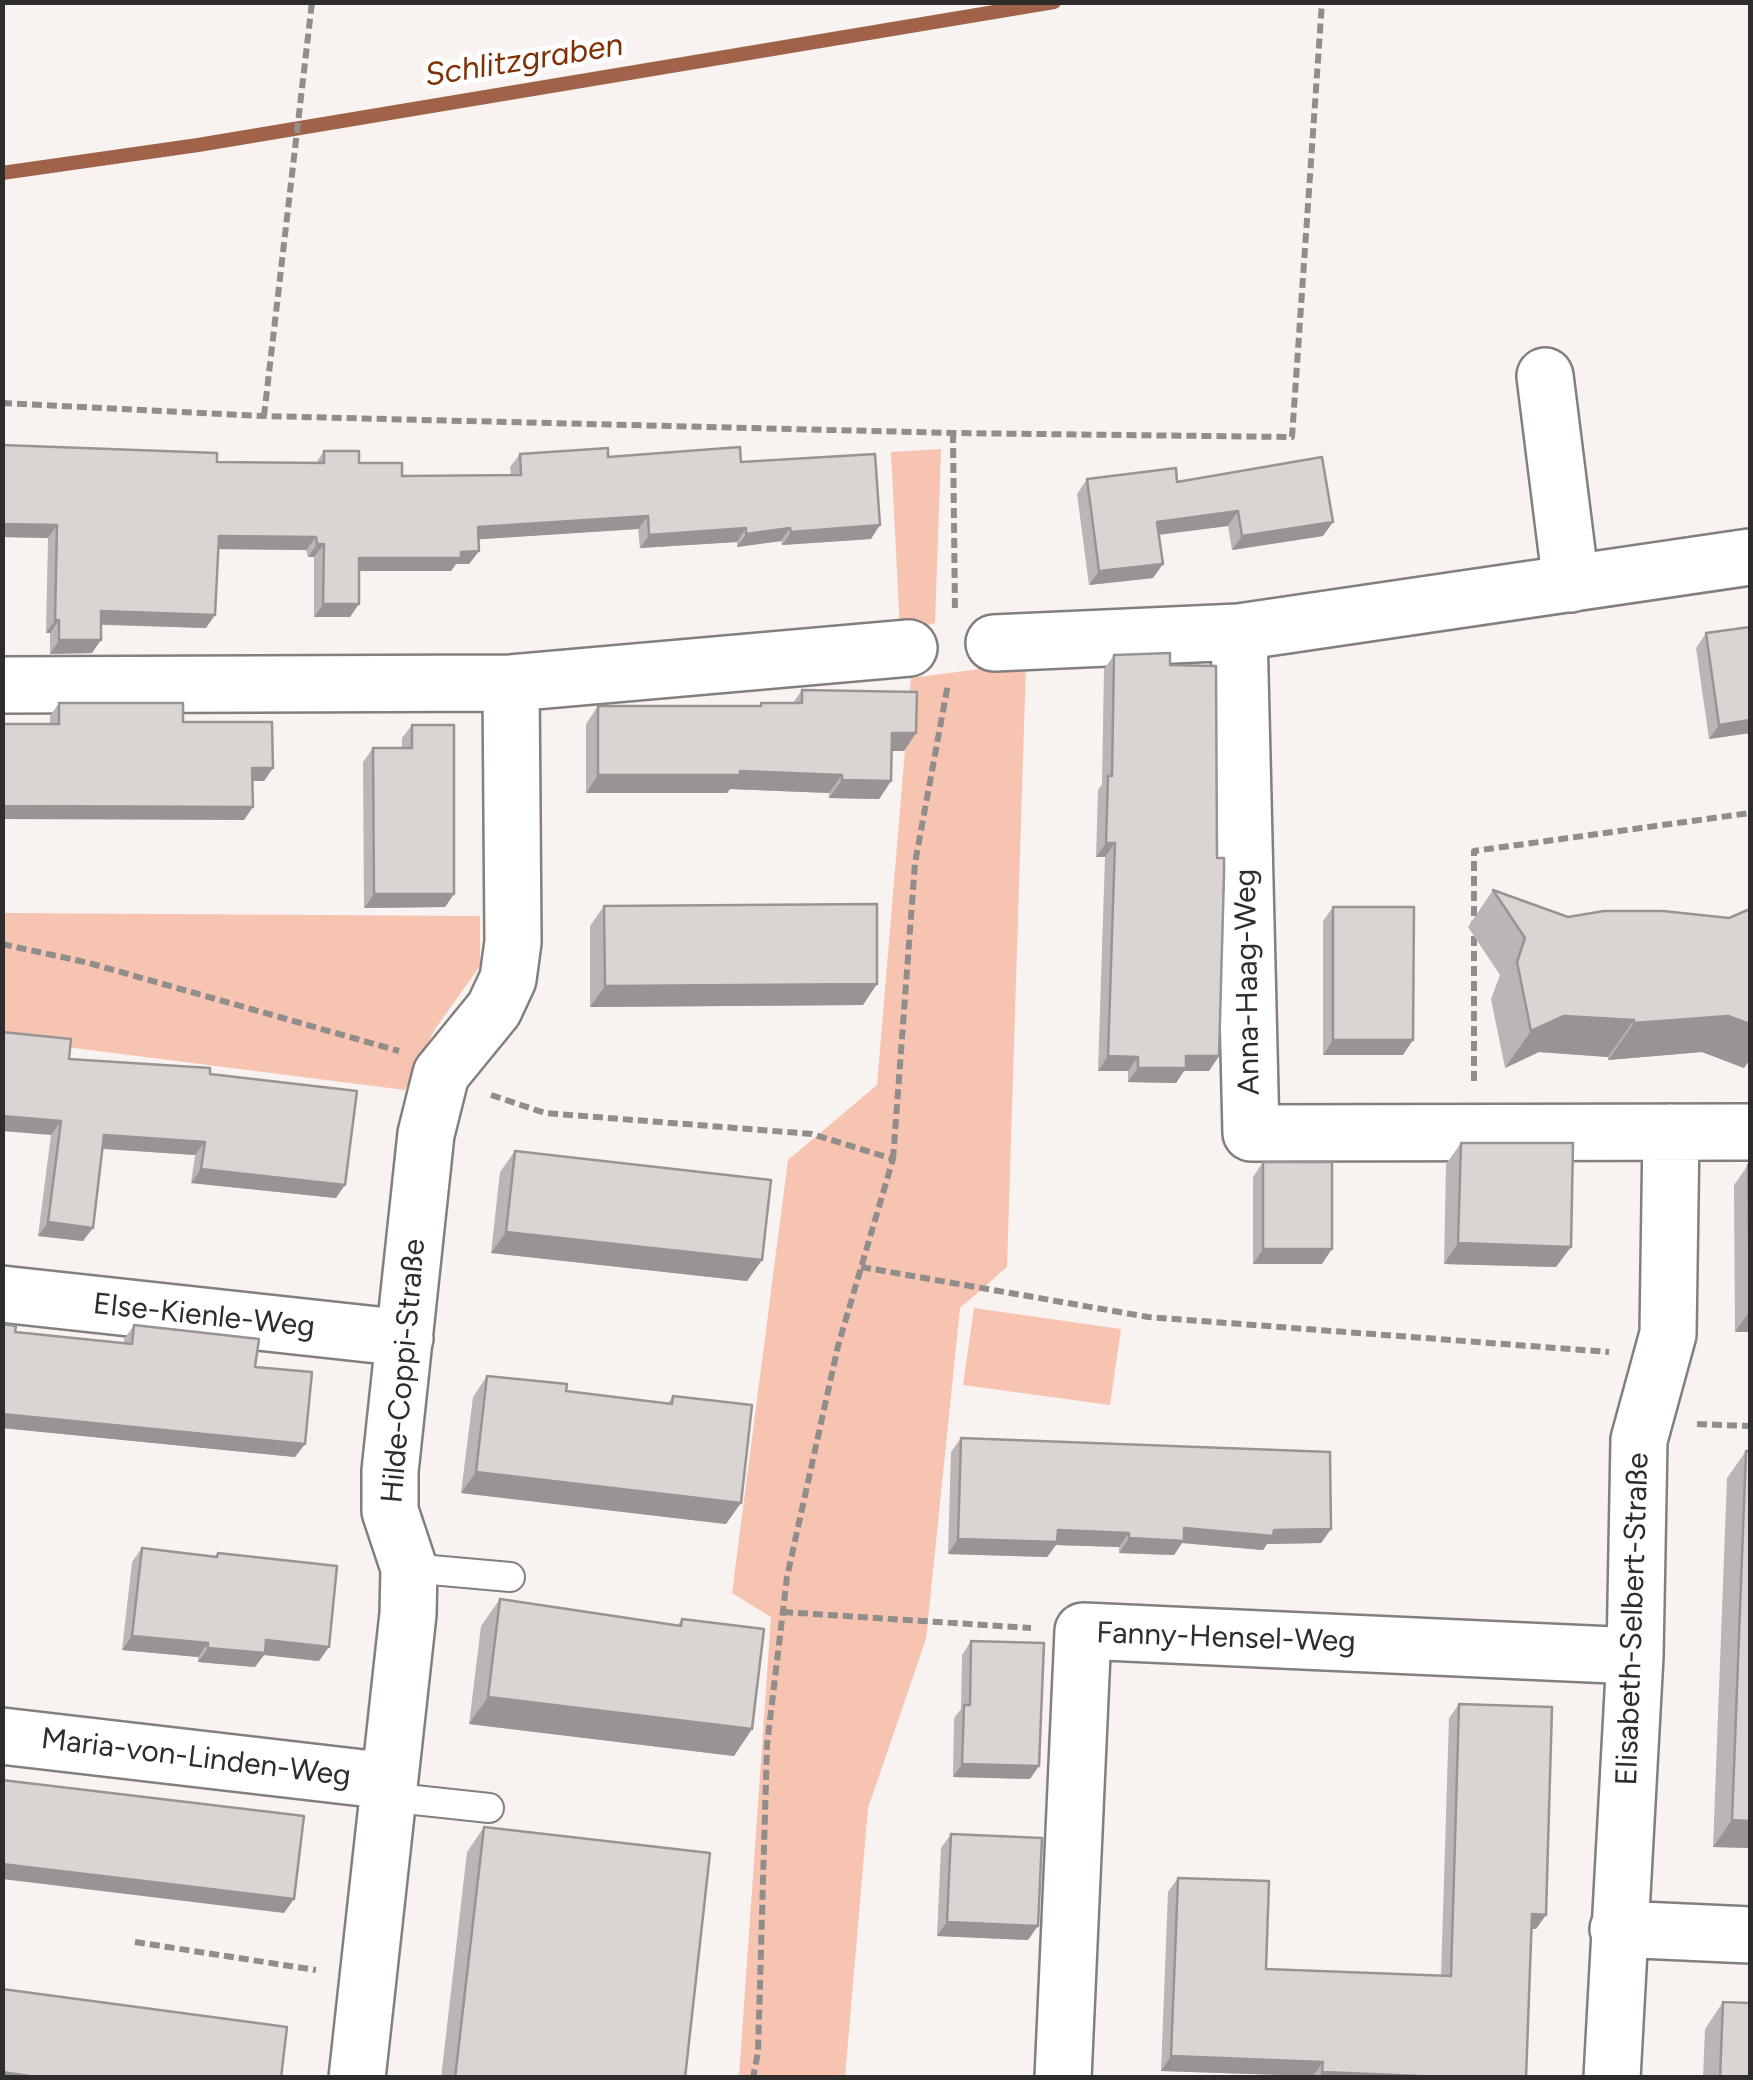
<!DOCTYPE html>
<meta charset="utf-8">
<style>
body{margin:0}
#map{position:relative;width:1753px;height:2080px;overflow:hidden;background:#f8f2f0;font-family:Figtree,sans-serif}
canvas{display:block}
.frame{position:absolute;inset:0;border:5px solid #2f2d2c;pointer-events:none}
</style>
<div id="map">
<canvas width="1753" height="2080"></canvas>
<div class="frame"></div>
</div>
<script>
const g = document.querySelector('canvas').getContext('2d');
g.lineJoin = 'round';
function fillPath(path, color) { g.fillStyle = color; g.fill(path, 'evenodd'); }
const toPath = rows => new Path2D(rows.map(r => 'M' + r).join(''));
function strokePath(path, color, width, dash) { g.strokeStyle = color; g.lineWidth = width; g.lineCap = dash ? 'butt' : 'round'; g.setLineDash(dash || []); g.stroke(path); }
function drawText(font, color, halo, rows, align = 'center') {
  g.font = font + ' Figtree,sans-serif'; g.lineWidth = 10; g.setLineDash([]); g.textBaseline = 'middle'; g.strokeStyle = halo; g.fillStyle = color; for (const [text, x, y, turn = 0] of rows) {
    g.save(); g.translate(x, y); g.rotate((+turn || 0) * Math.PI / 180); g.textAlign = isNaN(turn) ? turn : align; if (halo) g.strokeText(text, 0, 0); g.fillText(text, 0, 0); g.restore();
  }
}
const green = toPath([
 [941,449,935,623,900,632,891,452],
 [1026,663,1007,1267,960,1308,926,1639,868,1808,845,2077,739,2077,771,1617,732,1593,788,1160,877,1085,911,678],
 [3,913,480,916,480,966,435,1029,405,1090,3,1039],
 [974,1308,1121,1329,1110,1405,963,1385]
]);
const stream = toPath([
 [2,173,198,145,1054,2]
]);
const path = toPath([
 [2,403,264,416,953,433,1292,437,1322,2],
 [264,416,312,2],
 [953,433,955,612],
 [2,944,89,963,399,1051],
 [1474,1081,1474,851,1750,813],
 [491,1095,545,1113,812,1134,893,1159,838,1346,787,1577,767,1745,758,2052,753,2078],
 [893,1159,915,863,948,684],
 [861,1267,1148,1317,1609,1352],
 [1697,1424,1750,1426],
 [783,1612,1031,1628],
 [135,1942,316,1970]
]);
const service = toPath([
 [409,1568,510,1577],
 [387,1797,489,1808]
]);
const minor = toPath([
 [1545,376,1571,584],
 [1750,557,1239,632,1251,1133,1750,1132],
 [994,643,1239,632],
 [2,685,511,683,909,648],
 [2,1294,405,1338],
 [2,1736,389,1781],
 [1618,1929,1750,1935],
 [357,2078,408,1614,409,1568,390,1511,390,1471,426,1134,441,1074,494,1009,508,979,513,942,511,683],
 [1063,2078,1083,1631,1635,1656],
 [1612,2078,1635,1656,1639,1440,1668,1334,1671,1132]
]);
const wall = toPath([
 [2,445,217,462,316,463,324,451,402,476,511,475,510,467,520,454,741,462,871,539,782,545,781,541,737,547,737,542,640,548,638,529,478,539,479,551,469,564,456,564,451,571,359,571,350,617,314,617,314,557,308,557,306,550,218,549,206,628,101,625,92,653,50,654,50,633,46,633,48,538,2,537],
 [1087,479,1177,482,1323,536,1232,550,1228,526,1159,535,1153,578,1089,585,1077,494],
 [1750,627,1750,733,1709,739,1696,648,1706,633],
 [1114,655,1170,665,1219,1056,1209,1071,1184,1071,1176,1083,1128,1082,1128,1071,1098,1071,1105,857,1096,857,1098,790,1102,784,1104,669],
 [802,690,916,733,904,751,892,751,891,781,879,799,829,798,829,793,730,789,727,793,586,793,586,724,598,706,759,706,761,703,793,703],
 [59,703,183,722,273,768,264,781,252,781,244,820,50,724,50,716],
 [412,725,454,894,445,907,364,908,363,762,373,748,402,748,402,738],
 [1493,890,1568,917,1729,918,1750,909,1750,1059,1744,1068,1702,1052,1608,1060,1608,1057,1539,1052,1505,1068,1491,999,1500,975,1468,927],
 [604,906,863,1005,590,1007,590,926],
 [1333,907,1403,1055,1323,1055,1323,921],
 [69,1059,210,1074,336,1198,191,1183,195,1155,102,1149,83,1241,38,1236,51,1135],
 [1461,1143,1556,1267,1444,1264,1446,1164],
 [515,1151,762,1260,747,1281,491,1253,500,1172],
 [1263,1162,1322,1264,1253,1264,1253,1177],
 [1748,1165,1750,1332,1735,1332,1734,1185],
 [2,1324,15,1332,124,1343,124,1339,134,1325,255,1367,305,1444,295,1457,2,1428],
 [487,1376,566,1391,668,1403,673,1396,726,1524,461,1493,473,1397],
 [961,1438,1331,1529,1321,1543,1267,1544,1263,1550,1182,1543,1174,1555,1119,1553,1119,1547,1056,1545,1047,1557,948,1554,951,1452],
 [1746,1451,1750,1451,1750,1848,1713,1847,1727,1478],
 [142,1548,215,1557,218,1553,319,1661,264,1655,255,1667,198,1662,198,1657,122,1650,132,1562],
 [500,1599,677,1626,682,1619,752,1729,734,1756,469,1724,481,1626],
 [971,1641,1030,1779,953,1777,954,1718,961,1709,962,1655],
 [1459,1704,1536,1929,1532,1929,1526,2078,1313,2078,1313,2076,1161,2071,1168,1892,1178,1878,1266,1969,1441,1976,1449,1718],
 [484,1827,685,2078,441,2078,467,1852],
 [951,1834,1028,1940,937,1936,941,1848],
 [1723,2002,1750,2078,1703,2078,1705,2029]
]);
const shadedWall = toPath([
 [1238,511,1228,526,1147,536,1157,522],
 [648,516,638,529,469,540,478,527],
 [1333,522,1323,536,1232,550,1242,536],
 [2,524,57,525,48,538,2,537],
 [880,525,871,539,782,545,791,532],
 [746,528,737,542,640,548,649,535],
 [790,528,781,541,737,547,746,534],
 [219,536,316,537,306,550,210,549],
 [317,544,324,544,314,557,308,557],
 [479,551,469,564,456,564,451,571,350,571,359,558],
 [1163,564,1153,578,1089,585,1099,571],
 [323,604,359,604,350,617,314,617],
 [101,611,215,615,206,628,92,624],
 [55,620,59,620,50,633,46,633],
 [59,640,101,640,92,653,50,654],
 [1750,720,1750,733,1709,739,1719,725],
 [892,733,916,733,904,751,880,751],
 [252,768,273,768,264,781,243,781],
 [740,771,842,775,829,793,730,789,727,793,586,793,598,775],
 [842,780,891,781,879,799,829,798],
 [2,806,253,807,244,820,2,819],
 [1106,843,1115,843,1105,857,1096,857],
 [374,894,454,894,445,907,364,908],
 [877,984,863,1005,590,1007,605,986],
 [1564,1016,1634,1020,1608,1057,1539,1052,1505,1068,1531,1031],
 [1728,1016,1750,1024,1750,1059,1744,1068,1702,1052,1608,1060,1634,1023],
 [1333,1040,1413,1040,1403,1055,1323,1055],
 [1108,1056,1138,1057,1128,1071,1098,1071],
 [1186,1056,1219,1056,1209,1071,1184,1071,1176,1083,1128,1082,1138,1068],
 [2,1116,61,1121,51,1135,2,1131],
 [104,1135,205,1142,195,1155,94,1148],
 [201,1169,345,1185,336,1198,191,1183],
 [48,1222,93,1228,83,1241,38,1236],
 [506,1232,762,1260,747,1281,491,1253],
 [1458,1243,1571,1247,1556,1267,1444,1264],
 [1263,1249,1332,1249,1322,1264,1253,1264],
 [1750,1311,1750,1332,1735,1332],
 [2,1414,305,1444,295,1457,2,1428],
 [476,1472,741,1503,726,1524,461,1493],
 [1184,1528,1274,1530,1331,1529,1321,1543,1267,1544,1263,1550,1182,1543,1174,1555,1119,1553,1129,1538],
 [1058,1530,1129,1533,1119,1547,1056,1545,1047,1557,948,1554,958,1539],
 [132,1636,208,1643,198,1657,122,1650],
 [266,1640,329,1647,319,1661,264,1655,255,1667,198,1662,208,1648],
 [488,1697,752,1729,734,1756,469,1724],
 [962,1764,1039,1766,1030,1779,953,1777],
 [1732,1820,1750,1821,1750,1848,1713,1847],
 [2,1864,294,1899,284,1913,2,1879],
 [1532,1914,1546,1915,1536,1929,1522,1928],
 [947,1922,1038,1926,1028,1940,937,1936],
 [1171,2056,1323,2062,1313,2076,1161,2071],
 [2,2072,43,2078,2,2078],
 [1322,2072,1471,2078,1319,2078]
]);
const building = toPath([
 [2,445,217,453,217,462,324,463,324,451,359,451,359,463,402,463,402,476,521,475,520,454,608,448,608,457,740,447,741,462,875,454,880,525,791,532,790,528,746,534,746,528,649,535,648,516,478,527,479,551,461,552,461,558,359,558,359,604,323,604,324,544,317,544,316,537,219,536,215,615,101,611,101,640,59,640,59,620,55,620,57,525,2,524,2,445],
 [1322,457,1333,522,1242,536,1238,511,1157,522,1163,564,1099,571,1087,479,1176,468,1177,482,1322,457],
 [1750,627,1750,720,1719,725,1706,633,1750,627],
 [1170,653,1170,665,1216,666,1217,858,1224,858,1224,874,1219,1056,1186,1056,1186,1068,1138,1068,1138,1057,1108,1056,1115,843,1106,843,1108,776,1112,776,1114,655,1170,653],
 [802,690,917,692,916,733,892,733,891,781,842,780,842,775,740,771,740,775,598,775,598,706,761,706,761,703,802,703,802,690],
 [59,703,183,703,183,722,272,722,273,768,252,768,253,807,2,806,2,724,59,724,59,703],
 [412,725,454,725,454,894,374,894,373,748,412,748,412,725],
 [1493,890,1568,917,1604,911,1663,911,1729,918,1750,909,1750,1024,1728,1016,1634,1023,1634,1020,1564,1016,1531,1031,1517,962,1525,938,1493,890],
 [877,904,877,984,605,986,604,906,877,904],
 [1333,907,1414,907,1413,1040,1333,1040,1333,907],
 [2,1032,71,1039,69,1059,210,1068,210,1074,357,1091,345,1185,201,1169,205,1142,104,1135,93,1228,48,1222,61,1121,2,1116,2,1032],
 [1461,1143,1573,1143,1571,1247,1458,1243,1461,1143],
 [515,1151,771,1180,762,1260,506,1232,515,1151],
 [1263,1162,1332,1162,1332,1249,1263,1249,1263,1162],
 [1748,1165,1750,1165,1750,1311,1748,1165],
 [2,1324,16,1326,15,1332,132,1344,134,1325,259,1339,255,1367,312,1372,305,1444,2,1414,2,1324],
 [487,1376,567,1384,566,1391,672,1404,673,1396,752,1405,741,1503,476,1472,487,1376],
 [961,1438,1330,1452,1331,1529,1274,1530,1273,1536,1184,1528,1184,1541,1129,1538,1129,1533,1058,1530,1057,1542,958,1539,961,1438],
 [1746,1451,1750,1451,1750,1821,1732,1820,1746,1451],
 [142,1548,217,1557,218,1553,337,1566,329,1647,266,1640,265,1653,208,1648,208,1643,132,1636,142,1548],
 [500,1599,681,1626,682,1619,764,1629,752,1729,488,1697,500,1599],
 [971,1641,1044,1643,1039,1766,962,1764,964,1705,970,1705,971,1641],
 [1459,1704,1552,1707,1546,1915,1532,1914,1526,2078,1471,2078,1322,2072,1323,2062,1171,2056,1178,1878,1269,1881,1266,1969,1451,1976,1459,1704],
 [2,1780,304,1816,294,1899,2,1864,2,1780],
 [484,1827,710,1853,685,2078,455,2078,484,1827],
 [951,1834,1042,1838,1038,1926,947,1922,951,1834],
 [2,1989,287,2027,281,2078,43,2078,2,2072,2,1989],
 [1723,2002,1750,2003,1750,2078,1720,2078,1723,2002]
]);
const streetNames = [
 ["Anna-Haag-Weg",1248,982,-91],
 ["Else-Kienle-Weg",204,1316,6],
 ["Hilde-Coppi-Straße",404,1371,-85],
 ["Elisabeth-Selbert-Straße",1633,1619,-88],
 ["Fanny-Hensel-Weg",1226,1638,2],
 ["Maria-von-Linden-Weg",196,1758,7]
];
const waterNames = [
 ["Schlitzgraben",524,61,-9]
];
fillPath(green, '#f6c4b0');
strokePath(stream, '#a06349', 14);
strokePath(service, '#847f7d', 32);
strokePath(minor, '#847f7d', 60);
strokePath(path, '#918d8b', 6, [10, 5]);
strokePath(service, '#fff', 28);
strokePath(minor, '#fff', 55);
fillPath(wall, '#bbb6b5');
fillPath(shadedWall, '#999493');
fillPath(building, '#dad4d2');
strokePath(building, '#999493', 2.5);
drawText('30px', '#2f2d2c', '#fff', streetNames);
drawText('italic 32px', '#7f3005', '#fff', waterNames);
</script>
